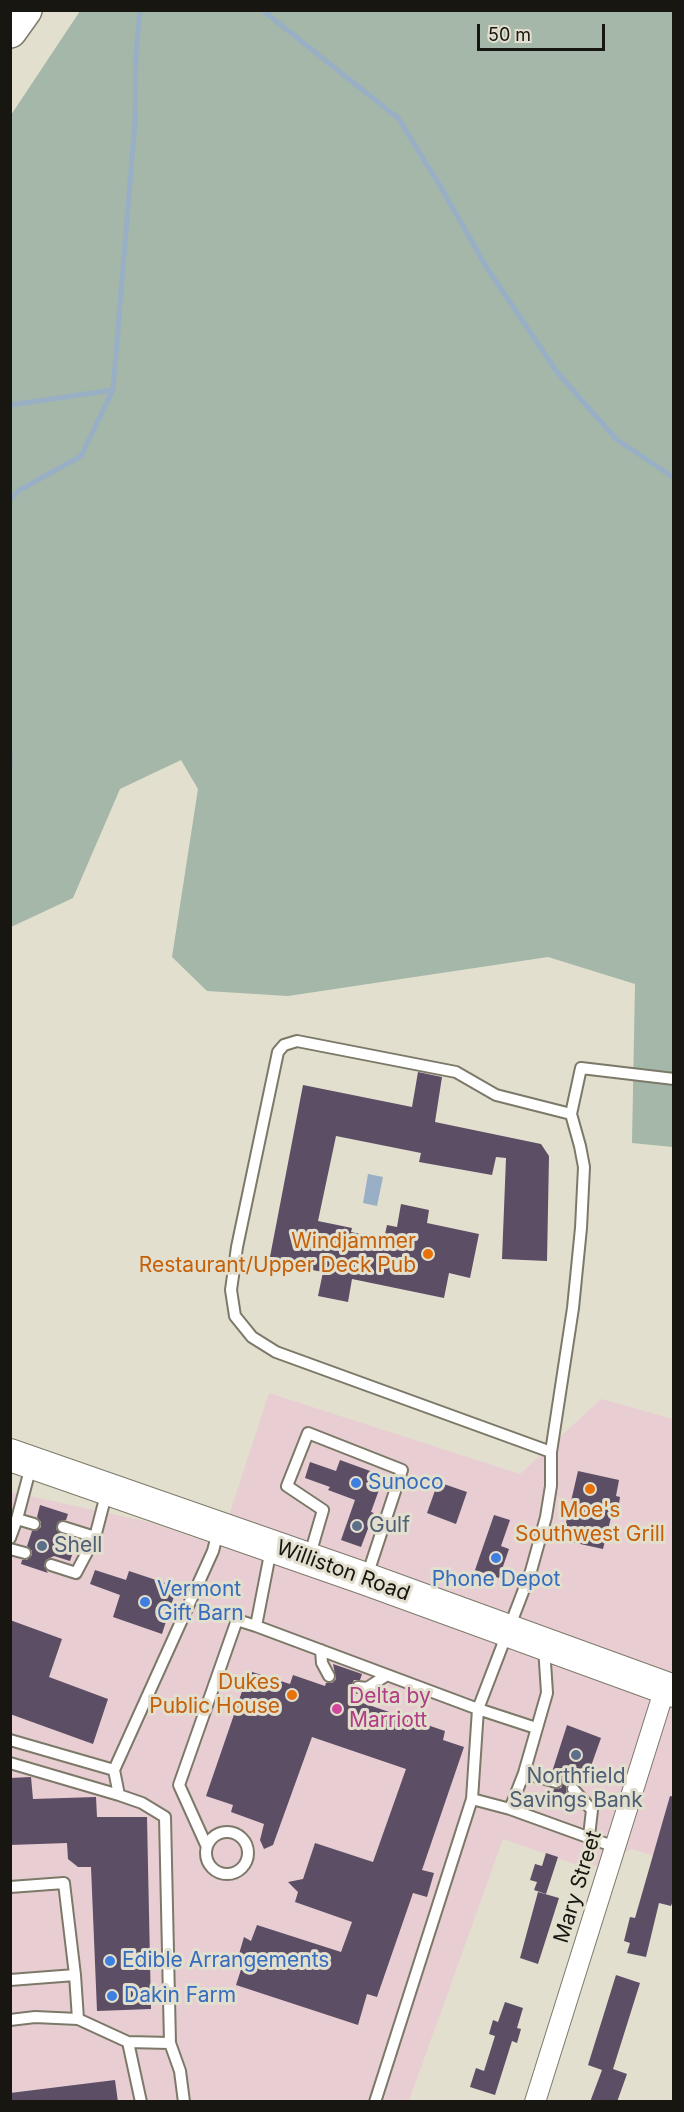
<!DOCTYPE html>
<style>
body{margin:0}
#map{position:relative;width:684px;height:2112px;overflow:hidden;background:#e3dfce;font-family:Inter,sans-serif}
canvas{display:block}
.frame{position:absolute;inset:0;border:12px solid #181610;pointer-events:none}
.scale{position:absolute;left:477px;top:24px;width:128px;height:27px;box-sizing:border-box;border:3px solid #181610;border-top:0;padding-left:8px;font-size:18px;line-height:21px;white-space:nowrap;color:#181610;-webkit-text-stroke:4px #e3dfce;paint-order:stroke}
</style>
<div id="map">
<canvas width="684" height="2112"></canvas>
<div class="frame"></div>
<div class="scale">50 m</div>
</div>
<script>
const g = document.querySelector('canvas').getContext('2d');
g.lineJoin = 'round';
function fillPath(path, color) { g.fillStyle = color; g.fill(path, 'evenodd'); }
const toPath = rows => new Path2D(rows.map(r => 'M' + r).join(''));
function strokePath(path, color, width, dash) { g.strokeStyle = color; g.lineWidth = width; g.lineCap = dash ? 'butt' : 'round'; g.setLineDash(dash || []); g.stroke(path); }
function drawText(font, color, halo, rows, align = 'center') {
  g.font = font + ' Inter,sans-serif'; g.lineWidth = 6; g.setLineDash([]); g.textBaseline = 'middle'; g.strokeStyle = halo; g.fillStyle = color; for (const [text, x, y, turn = 0] of rows) {
    g.save(); g.translate(x, y); g.rotate((+turn || 0) * Math.PI / 180); g.textAlign = isNaN(turn) ? turn : align; if (halo) g.strokeText(text, 0, 0); g.fillText(text, 0, 0); g.restore();
  }
}
const commercial = toPath([
 [269,1393,520,1474,601,1399,673,1419,673,1862,632,1849,588,1869,503,1839,409,2101,11,2102,11,1492,149,1522,219,1546]
]);
const green = toPath([
 [80,11,673,11,673,1147,632,1143,635,984,548,957,288,996,207,991,172,957,198,789,181,760,120,789,73,898,11,927,11,115]
]);
const water = toPath([
 [368,1174,383,1177,377,1206,363,1203]
]);
const stream = toPath([
 [262,10,398,118,439,184,487,268,557,372,616,439,674,478],
 [10,405,113,390],
 [10,500,18,491,81,456,113,390,135,122,136,54,140,10],
 [10,756,10,764]
]);
const building = toPath([
 [418,1072,442,1077,435,1122,541,1144,549,1156,547,1261,502,1259,506,1158,496,1157,492,1175,419,1162,421,1153,336,1136,318,1221,352,1228,351,1232,384,1239,387,1225,397,1227,401,1204,429,1210,427,1223,479,1234,470,1278,449,1273,444,1298,352,1279,348,1302,318,1296,323,1272,269,1262,303,1085,412,1107],
 [340,1460,384,1476,371,1512,374,1513,361,1547,341,1540,355,1500,328,1490,330,1487,305,1478,310,1462,336,1471],
 [578,1471,619,1480,616,1496,620,1497,618,1511,613,1510,603,1549,562,1540],
 [438,1482,467,1492,456,1524,427,1513],
 [40,1505,68,1514,66,1520,58,1522,56,1529,61,1534,59,1539,76,1544,70,1561,54,1556,46,1560,44,1566,48,1573,21,1564,22,1560,27,1560,32,1555,32,1551,27,1546,32,1531,36,1531,41,1527,41,1522,37,1517],
 [494,1515,510,1520,501,1546,509,1549,499,1578,475,1570],
 [95,1570,126,1580,129,1571,177,1587,162,1634,113,1617,120,1595,90,1584],
 [10,1620,62,1639,49,1677,108,1699,93,1744,10,1714],
 [333,1664,362,1674,360,1680,354,1680,351,1686,351,1691,356,1694,354,1700,445,1731,443,1740,464,1747,422,1870,434,1873,427,1897,413,1893,377,1997,367,1994,358,2025,236,1985,245,1957,239,1954,244,1937,251,1941,257,1925,341,1952,352,1922,295,1902,298,1892,288,1882,303,1879,315,1843,373,1862,406,1769,312,1737,273,1845,264,1849,260,1840,264,1824,231,1812,233,1805,206,1796,249,1671,290,1684,293,1675,325,1686,326,1683,332,1683,336,1679],
 [567,1725,601,1738,585,1783,577,1780,568,1783,566,1786,566,1791,570,1799,553,1793,554,1789,561,1788,563,1783,562,1777,552,1772],
 [31,1777,33,1799,96,1797,97,1817,147,1817,151,2009,97,2011,91,1867,78,1867,68,1859,67,1843,10,1845,10,1778],
 [670,1796,674,1797,674,1897,671,1906,659,1903,646,1957,627,1953,630,1943,624,1941,630,1917,635,1918],
 [546,1853,558,1857,546,1894,534,1890,537,1882,530,1880,535,1864,542,1866],
 [538,1892,559,1898,538,1964,520,1958],
 [616,1975,640,1983,613,2069,627,2074,617,2102,590,2102,602,2070,588,2065],
 [505,2002,523,2008,517,2028,521,2029,517,2043,512,2041,495,2095,470,2087,476,2068,484,2071,495,2036,489,2034,493,2020,498,2022],
 [115,2080,118,2102,11,2102,10,2093]
]);
const service = toPath([
 [551,1452,276,1352,252,1337,235,1316,231,1290,237,1247,278,1052,284,1045,297,1041,456,1072,496,1095,571,1114],
 [31,1466,17,1519,34,1524],
 [63,1527,95,1537,107,1491],
 [10,1538,17,1519],
 [10,1549,25,1553],
 [309,1558,323,1510,287,1486,308,1433,402,1470,367,1576],
 [51,1565,76,1573,95,1537],
 [256,1626,271,1549],
 [321,1650,322,1663,329,1676],
 [358,1687,367,1688,387,1675],
 [10,1740,114,1770,119,1795,142,1803,165,1817,170,2043,180,2071,184,2102],
 [10,1763,119,1795],
 [114,1770,213,1551,218,1531],
 [524,1773,556,1782],
 [573,1789,592,1810,589,1836],
 [472,1799,510,1809,615,1847],
 [510,1809,524,1773,547,1693,544,1647],
 '206 1853a21 21 0 1 1 42 0a21 21 0 1 1-42 0Z',
 [207,1847,179,1785,237,1620,256,1626,478,1709,536,1728],
 [10,1887,64,1883,75,1975],
 [10,1980,75,1975,78,2019],
 [10,2020,35,2017,78,2019,128,2042,141,2102],
 [128,2042,170,2043],
 [375,2102,472,1799,478,1709,531,1571,546,1517,551,1486,551,1452,573,1308,581,1228,584,1167,580,1146,571,1114,581,1068,674,1079]
]);
const minor = toPath([
 [535,2102,665,1688]
]);
const primary = toPath([
 [10,1455,366,1579,674,1691]
]);
const motorway = toPath([
 [10,31,25,10]
]);
const markers = [
 [428,1254,6,"#e8710a"],
 [356,1483,6,"#3f7fe0"],
 [590,1489,6,"#e8710a"],
 [357,1526,6,"#5c6f8a"],
 [42,1546,6,"#5c6f8a"],
 [496,1558,6,"#3f7fe0"],
 [145,1602,6,"#3f7fe0"],
 [292,1695,6,"#e8710a"],
 [337,1709,6,"#d1479c"],
 [576,1755,6,"#5c6f8a"],
 [110,1961,6,"#3f7fe0"],
 [112,1996,6,"#3f7fe0"]
];
const foodNames = [
 ["Windjammer",416,1242],
 ["Restaurant/Upper Deck Pub",416,1266],
 ["Moe's",590,1511,"center"],
 ["Southwest Grill",590,1535,"center"],
 ["Dukes",280,1683],
 ["Public House",280,1707]
];
const shopNames = [
 ["Sunoco",368,1483],
 ["Phone Depot",496,1580,"center"],
 ["Vermont",157,1590],
 ["Gift Barn",157,1614],
 ["Edible Arrangements",122,1961],
 ["Dakin Farm",124,1996]
];
const serviceNames = [
 ["Gulf",369,1526],
 ["Shell",54,1546],
 ["Northfield",576,1777,"center"],
 ["Savings Bank",576,1801,"center"]
];
const streetNames = [
 ["Williston Road",343,1571,20],
 ["Mary Street",578,1887,-73]
];
const hotelNames = [
 ["Delta by",349,1697],
 ["Marriott",349,1721]
];
fillPath(commercial, '#e8ced3');
fillPath(green, '#a4b7a9');
fillPath(water, '#98afc5');
strokePath(stream, '#98afc5', 5);
fillPath(building, '#5c4e64');
strokePath(service, '#7c7969', 14);
strokePath(minor, '#7c7969', 22);
strokePath(primary, '#7c7969', 34);
strokePath(motorway, '#7c7969', 36);
strokePath(service, '#fff', 10);
strokePath(minor, '#fff', 20);
strokePath(primary, '#fff', 32);
strokePath(motorway, '#fff', 33);
for (const [x, y, r, color] of markers) { const dot = new Path2D(); dot.arc(x, y, r, 0, 2 * Math.PI); g.fillStyle = color; g.fill(dot); strokePath(dot, '#e3dfce', 2); }
drawText('21px', '#c56008', '#e3dfce', foodNames, 'right');
drawText('21px', '#366cbe', '#e3dfce', shopNames, 'left');
drawText('21px', '#4e5e75', '#e3dfce', serviceNames, 'left');
drawText('21px', '#181610', '#e3dfce', streetNames);
drawText('21px', '#b23c85', '#e3dfce', hotelNames, 'left');
</script>
